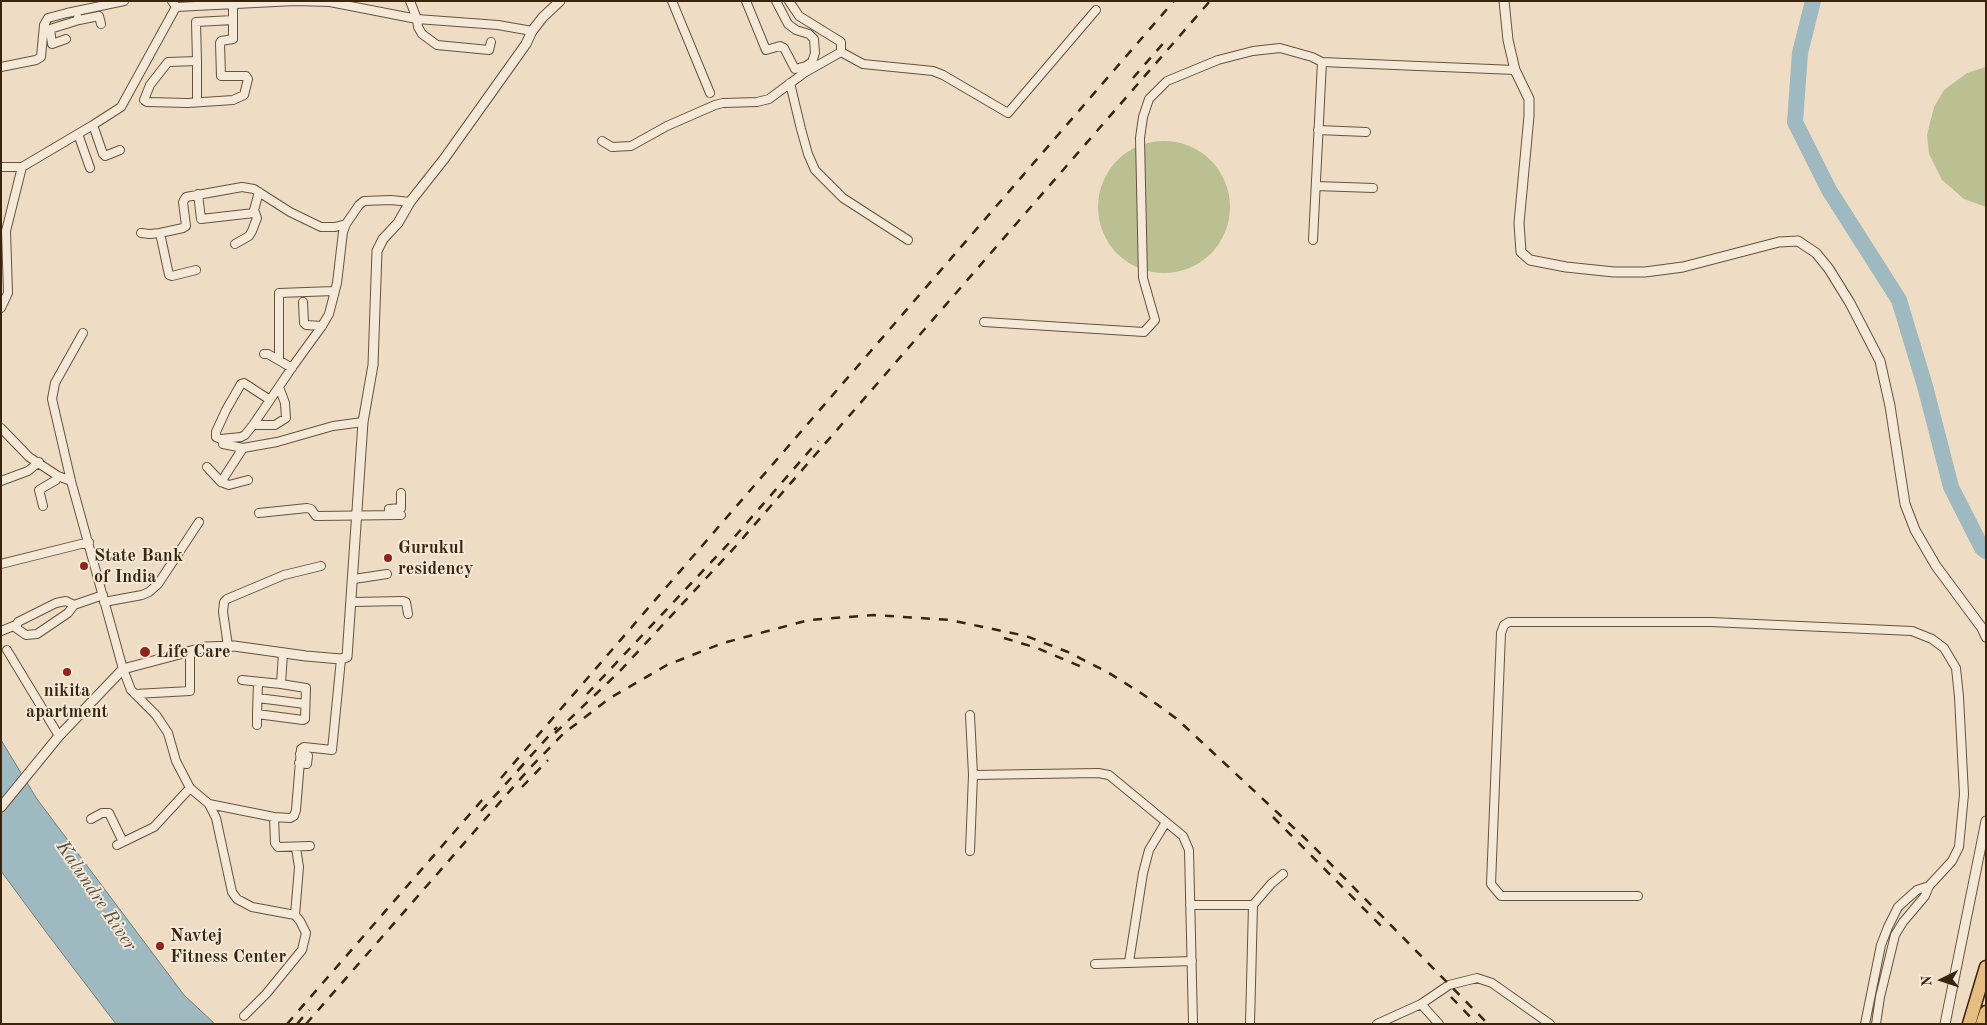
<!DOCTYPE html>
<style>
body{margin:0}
#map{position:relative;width:1987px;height:1025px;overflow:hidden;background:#eeddc4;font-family:"Old Standard TT",serif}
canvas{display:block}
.frame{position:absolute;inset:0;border:2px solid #3a240c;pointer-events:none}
.north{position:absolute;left:1917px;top:955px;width:50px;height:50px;-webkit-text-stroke:4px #f4e9d9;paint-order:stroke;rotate:266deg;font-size:14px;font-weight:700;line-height:20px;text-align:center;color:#3a240c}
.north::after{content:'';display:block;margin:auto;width:18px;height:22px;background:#3a240c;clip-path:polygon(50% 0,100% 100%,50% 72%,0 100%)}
</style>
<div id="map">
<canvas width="1987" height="1025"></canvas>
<div class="frame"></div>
<div class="north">N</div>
</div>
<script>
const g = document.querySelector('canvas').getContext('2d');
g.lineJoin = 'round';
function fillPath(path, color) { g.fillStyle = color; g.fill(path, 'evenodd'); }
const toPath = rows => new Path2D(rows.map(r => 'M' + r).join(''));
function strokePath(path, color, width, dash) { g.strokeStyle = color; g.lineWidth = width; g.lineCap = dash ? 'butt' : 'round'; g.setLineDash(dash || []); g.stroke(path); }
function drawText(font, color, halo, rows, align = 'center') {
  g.font = font + ' "Old Standard TT",serif'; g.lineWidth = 4; g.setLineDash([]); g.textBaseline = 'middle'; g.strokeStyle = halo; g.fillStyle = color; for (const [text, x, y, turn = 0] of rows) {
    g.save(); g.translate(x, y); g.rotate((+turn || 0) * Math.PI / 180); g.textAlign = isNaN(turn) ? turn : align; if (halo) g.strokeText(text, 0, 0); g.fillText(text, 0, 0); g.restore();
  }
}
const green = toPath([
 [1986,67,1986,207,1964,199,1942,180,1929,154,1927,135,1934,107,1944,90,1967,73],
 '1098 207a66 66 0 1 1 132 0a66 66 0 1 1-132 0Z'
]);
const water = toPath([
 [1,740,37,799,184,995,215,1024,116,1024,49,936,1,871,1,740]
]);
const river = toPath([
 [1813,1,1800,53,1795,122,1829,190,1899,300,1925,386,1951,487,1982,548,1986,551]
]);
const minor = toPath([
 [172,1,176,7,295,1,330,2,417,19,498,25,532,31],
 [410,1,417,19,418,27,422,34,437,45,489,50,491,42],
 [672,1,710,93],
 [746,1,766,50,780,46,784,48,795,69,806,66,812,62,815,53,814,39,809,34,796,30,788,24,776,1],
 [78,18,79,20,99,16,101,24],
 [233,20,196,22,197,61,168,62,150,85,144,100,147,102,188,103,233,100,244,95,248,79,246,76,221,76,220,43,221,41,233,39,233,5],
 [66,39,52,44,50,29,79,20],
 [841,52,863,64,933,71,943,75,1008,113,1096,10],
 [197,60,197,101],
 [1,67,36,60,41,57,44,25,48,18,67,13,124,1],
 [790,83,801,129,808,154,815,170,843,198,908,240],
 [93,125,103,154,105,156,120,150],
 [1318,130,1366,132],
 [78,134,90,168],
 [602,141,612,147,631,146,667,126,715,105,723,103,757,102,769,99,804,73,841,52,841,42,799,16,789,1],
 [1,167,22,167,93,125,121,107,176,7],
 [1316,186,1373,188],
 [198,194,201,219,254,213],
 [141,233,150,234,160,233,183,228,186,226,183,202,186,197,242,187,254,189,290,212,321,227,335,227,346,224],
 [160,233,169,275,172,276,196,270],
 [1313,240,1322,62],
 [235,244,249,236,252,231,257,218,254,210,259,192],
 [303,302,304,323,306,325,322,326],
 [1,308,8,293,6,231,22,167],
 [984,322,1144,332,1155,320,1143,278,1140,138,1143,117,1149,99,1167,81,1218,60,1253,51,1280,48,1312,57,1322,62,1515,70],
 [83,333,55,383,52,399,71,481,123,669,131,690,156,715,168,733,176,761,190,788,209,804,216,818,232,892,237,899,252,907,295,915,300,921,306,933,302,950,266,994,244,1016],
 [264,354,268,354,292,368],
 [279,360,279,293,334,291],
 [270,400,244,383,241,384,226,410,216,432,216,437,221,439,241,437,245,435,253,425,270,400,293,366,322,326,329,314,337,283,343,232,346,224,359,205,364,201,391,200,410,202],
 [253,425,275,425,286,418,285,403,279,387],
 [1,428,29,457,58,476,71,481],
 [223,444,243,448],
 [207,467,221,482],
 [248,480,229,485,221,482,243,448,277,442,333,426,363,422],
 [1,481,28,471,39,462],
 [43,506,39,490,56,480,58,476],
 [259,513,307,508,311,509,316,516,401,515],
 [389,515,389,509,401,508,401,493],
 [1,564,89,542],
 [354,579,387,574],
 [104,602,142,595,149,592,158,584,199,522],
 [352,602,403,601,406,602,408,614],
 [74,605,66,601,56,603,18,622,16,628,26,635,37,634,68,613,74,605,103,595],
 [1,631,16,625],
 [228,646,223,612,224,602,227,599,284,575,321,566],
 [7,650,59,736],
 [242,680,281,684,283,653],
 [135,694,190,691,190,651],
 [258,698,305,704],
 [257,714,258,682],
 [970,715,973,775,970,851],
 [257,725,257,714,303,720,305,719,306,688,281,684],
 [299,763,307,764,308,756,300,754],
 [973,775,1098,773,1109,775,1183,836,1189,850,1193,1024],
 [209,804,274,817,290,818,294,816,296,810,301,749,304,747,332,750,341,659],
 [274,817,275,843,278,847,310,846],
 [91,819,102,813,109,813,123,842],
 [117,845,154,827,190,788],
 [1638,896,1501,896,1491,884,1501,633,1504,625,1509,622,1711,622,1912,631,1932,639,1944,648,1956,668,1959,697,1964,794,1959,847,1952,861,1929,886,1925,896,1903,922,1895,935,1880,997,1876,1024],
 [1190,905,1253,905],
 [295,915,299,867,296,848],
 [1129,962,1143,873,1149,850,1166,822],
 [1095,964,1192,961],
 [1421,1004,1439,1024],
 [1250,1024,1253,905,1271,884,1283,874],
 [1377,1024,1421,1004,1449,985,1477,978,1492,983,1550,1024],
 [1865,1024,1881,945,1888,927,1898,907,1917,890,1929,886]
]);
const tertiary = toPath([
 [1504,1,1508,40,1515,70,1529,99,1529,116,1519,223,1521,252,1530,260,1566,267,1614,272,1645,272,1683,267,1779,242,1798,241,1816,253,1829,269,1850,303,1880,361,1890,406,1905,504,1915,530,1936,566,1982,628,1986,637],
 [1,807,59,736,123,669,206,647,234,646,306,656,341,659,347,657,363,422,373,365,377,251,383,239,398,223,410,202,444,159,526,44,532,31,543,17,560,1],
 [1945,1024,1986,821]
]);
const trunk = toPath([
 [1969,1024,1986,967],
 [1982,1024,1986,1012]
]);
const rail = toPath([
 [1133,78,1167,39],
 [1004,638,1037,648,1084,668],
 [587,694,731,541,818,441],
 [555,733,619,672,736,546,1210,1],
 [518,770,557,727],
 [501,778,1174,1],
 [522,787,548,760],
 [481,811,523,765],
 [1273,817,1381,926],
 [1451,997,1477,1024],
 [287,1024,483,799],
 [297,1024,309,1010],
 [306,1024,529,769,563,734,610,698,667,665,723,643,809,620,874,615,950,620,1026,636,1068,652,1109,673,1144,695,1177,719,1309,842,1488,1024]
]);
const markers = [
 [388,558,5,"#8f2418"],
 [84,566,5,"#8f2418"],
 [145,652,6,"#8f2418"],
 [67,672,5,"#8f2418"],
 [160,946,5,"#8f2418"]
];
const poiNames = [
 ["Gurukul",398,548],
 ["residency",398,569],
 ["State Bank",94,556],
 ["of India",94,577],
 ["Life Care",156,652],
 ["nikita",67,691,"center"],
 ["apartment",67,712,"center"],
 ["Navtej",170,936],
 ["Fitness Center",170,957]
];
const waterNames = [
 ["Kalundre River",96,896,56]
];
fillPath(green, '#bbc092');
fillPath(water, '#9eb9bf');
strokePath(water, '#767d77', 1);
strokePath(river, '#9eb9bf', 16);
strokePath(minor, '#67523a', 10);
strokePath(tertiary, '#67523a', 11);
strokePath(trunk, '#3a240c', 15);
strokePath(minor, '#f4e9d9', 8);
strokePath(tertiary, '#f4e9d9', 9);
strokePath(trunk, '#e7be82', 12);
strokePath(rail, '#3a240c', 2.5, [9, 9]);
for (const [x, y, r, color] of markers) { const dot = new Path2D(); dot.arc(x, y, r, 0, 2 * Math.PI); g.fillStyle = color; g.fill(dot); strokePath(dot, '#f4e9d9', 2); }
drawText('bold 18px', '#3a240c', '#f4e9d9', poiNames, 'left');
drawText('italic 19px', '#585142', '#f4e9d9', waterNames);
</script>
